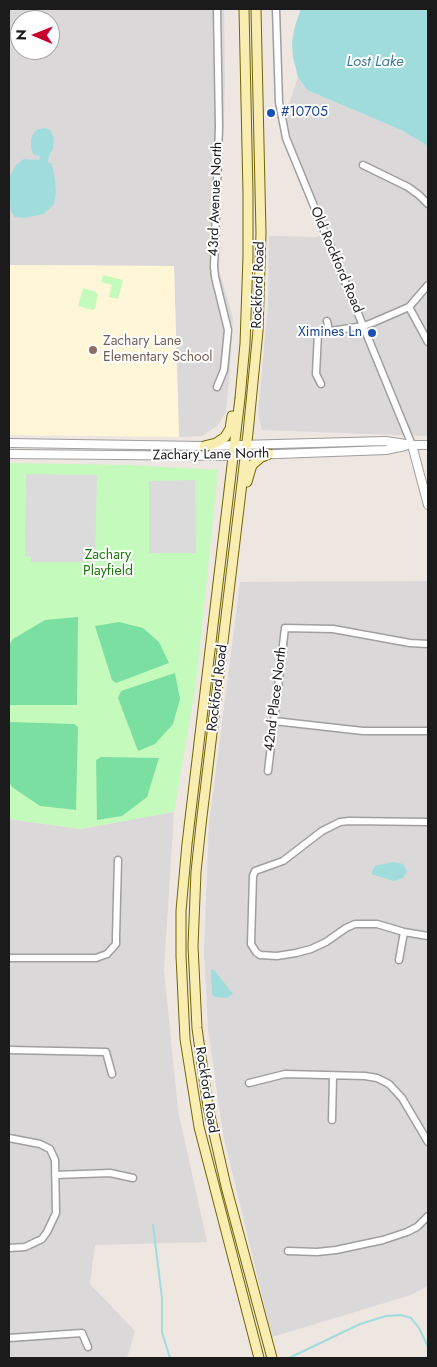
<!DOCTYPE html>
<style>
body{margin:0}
#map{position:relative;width:437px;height:1367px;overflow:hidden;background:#ede6e1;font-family:Jost,sans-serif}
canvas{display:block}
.frame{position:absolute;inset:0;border:10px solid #1b1b1b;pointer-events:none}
.north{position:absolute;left:10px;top:10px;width:50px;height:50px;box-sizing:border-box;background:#fff;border:1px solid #a4a4a4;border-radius:50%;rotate:271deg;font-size:14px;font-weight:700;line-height:20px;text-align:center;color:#1b1b1b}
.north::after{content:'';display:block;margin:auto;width:18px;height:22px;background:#c7002e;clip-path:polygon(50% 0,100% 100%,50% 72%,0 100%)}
</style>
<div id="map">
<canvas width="437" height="1367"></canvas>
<div class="frame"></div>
<div class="north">N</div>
</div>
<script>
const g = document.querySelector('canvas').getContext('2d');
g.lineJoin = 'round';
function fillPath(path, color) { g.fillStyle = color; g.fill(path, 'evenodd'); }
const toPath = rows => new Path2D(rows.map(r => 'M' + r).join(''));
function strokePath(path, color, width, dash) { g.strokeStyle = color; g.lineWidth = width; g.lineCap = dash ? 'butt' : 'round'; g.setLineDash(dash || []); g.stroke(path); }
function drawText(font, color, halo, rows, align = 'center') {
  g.font = font + ' Jost,sans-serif'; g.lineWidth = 4; g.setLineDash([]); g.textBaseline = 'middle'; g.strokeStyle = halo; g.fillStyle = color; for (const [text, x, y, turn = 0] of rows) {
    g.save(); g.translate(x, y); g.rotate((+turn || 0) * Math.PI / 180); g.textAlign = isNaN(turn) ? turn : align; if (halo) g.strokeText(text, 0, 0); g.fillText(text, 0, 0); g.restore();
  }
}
const residential = toPath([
 [9,9,224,9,225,82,219,270,233,318,229,380,226,412,218,425,202,436,179,437,174,266,9,265],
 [20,20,50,20,50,50,20,50],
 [298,77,307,90,401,130,428,146,428,436,262,430,258,414,268,304,269,236,317,237,330,229,296,157,285,116],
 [428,581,428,1286,411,1295,272,1337,223,1134,208,1029,204,951,209,824,240,582],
 [174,812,164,970,178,1110,207,1242,95,1245,90,1284,135,1331,127,1358,9,1358,9,819,80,829]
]);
const education = toPath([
 [9,265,174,266,179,437,9,435]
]);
const park = toPath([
 [103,275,123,280,118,299,109,297,112,285,101,282],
 [83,288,96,292,98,294,95,309,92,310,78,306],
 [9,463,129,465,218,470,196,683,174,812,80,829,9,819]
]);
const pitch = toPath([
 [78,617,77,705,9,705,9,645,13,639,45,620],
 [119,622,143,628,159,642,169,663,116,683,112,680,95,626],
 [175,673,180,699,173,724,155,744,138,751,118,698,121,691],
 [9,722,74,724,78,727,76,810,40,806,12,787,9,782],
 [101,757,159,758,147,797,122,816,97,820,96,760]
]);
const parking = toPath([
 [26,474,97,475,95,562,31,562,31,557,25,556],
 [195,480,196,553,149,553,149,481]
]);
const water = toPath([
 [301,9,428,9,428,146,401,130,307,90,298,77,293,57,292,42,295,26],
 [46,128,50,130,54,137,53,148,49,156,48,162,52,164,55,180,56,193,54,204,44,214,25,218,15,217,11,212,9,196,10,176,16,165,24,159,39,160,40,156,34,155,31,148,31,139,34,132,39,129],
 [393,862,403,864,407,871,403,878,394,881,371,874,375,866],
 [211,970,214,970,233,994,227,998,215,997,212,994]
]);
const stream = toPath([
 [153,1225,162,1298,162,1332,170,1358],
 [289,1358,360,1324,386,1316,401,1315,411,1318,419,1328,428,1347]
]);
const minor = toPath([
 [276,9,279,102,286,138,412,445],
 [363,165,408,187,419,195,428,204],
 [409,307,428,342],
 [327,321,329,331],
 [321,384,316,374,318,333,363,326,372,323,409,307,428,285],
 [217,387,224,370,228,330,215,277,214,267,219,127,217,9],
 [274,721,363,731,428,731],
 [268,771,285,628,333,629,410,643,428,644],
 [428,822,349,821,340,822,322,831,283,861,255,871,253,876,251,944,256,952,260,955,277,956,296,953,311,949,326,942,346,928,355,924,377,924,404,932,428,936],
 [9,958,96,958,107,954,116,944,116,937,118,860],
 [399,960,404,932],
 [9,1050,106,1052,112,1074],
 [249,1083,285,1074,365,1076,377,1078,389,1084,402,1098,428,1142],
 [332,1120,333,1076],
 [9,1138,40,1144,50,1149,55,1160,56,1213,47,1232,42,1239,25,1247,9,1248],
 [55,1175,110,1173,133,1178],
 [288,1251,317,1252,336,1250,383,1240,407,1232,417,1227,428,1216],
 [9,1338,82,1333,88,1347]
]);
const tertiary = toPath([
 [9,443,204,446,386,441,412,445,428,445],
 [412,445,428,505],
 [9,454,224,456,386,450,405,446]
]);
const secondary = toPath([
 [244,9,248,193,248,257,245,344,240,398,187,844,181,911,181,956,185,1039,199,1127,259,1358],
 [256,9,261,233,258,331,248,433,201,825,196,872,193,946,197,1028,208,1107,226,1186,272,1358],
 [204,446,216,443,225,437,230,429,232,416],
 [247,482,252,465,260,458,269,454]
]);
const markers = [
 [271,113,5,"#1a4fb4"],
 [372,333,5,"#1a4fb4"],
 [93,350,5,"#8d6e63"]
];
const transitNames = [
 ["#10705",281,113],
 ["Ximines Ln",362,333,"right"]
];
const streetNames = [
 ["43rd Avenue North",216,199,-88],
 ["Old Rockford Road",336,260,67],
 ["Rockford Road",259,285,-88],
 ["Zachary Lane North",211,455,-1],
 ["Rockford Road",218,688,-83],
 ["42nd Place North",276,699,-83],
 ["Rockford Road",206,1090,81]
];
const educationNames = [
 ["Zachary Lane",103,342],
 ["Elementary School",103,358]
];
const parkNames = [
 ["Zachary",108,556],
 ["Playfield",108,572]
];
const waterNames = [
 ["Lost Lake",375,62]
];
fillPath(residential, '#dad8d9');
fillPath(education, '#fff6d8');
fillPath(park, '#c4fabb');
fillPath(pitch, '#7cdfa2');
fillPath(parking, '#dbdbdb');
fillPath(water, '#a0dcdc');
strokePath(stream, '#a0dcdc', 2);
strokePath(minor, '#9f9f9f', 9);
strokePath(tertiary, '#9f9f9f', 10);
strokePath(secondary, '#726503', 11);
strokePath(minor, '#fff', 6);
strokePath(tertiary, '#fff', 8);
strokePath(secondary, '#faedb2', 9);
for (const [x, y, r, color] of markers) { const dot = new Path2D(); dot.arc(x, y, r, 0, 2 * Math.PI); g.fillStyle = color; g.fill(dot); strokePath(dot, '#fff', 2); }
drawText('14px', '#164399', '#fff', transitNames, 'left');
drawText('14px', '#1b1b1b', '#fff', streetNames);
drawText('14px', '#785e54', '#fff', educationNames, 'left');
drawText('14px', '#1a7a09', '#fff', parkNames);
drawText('italic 15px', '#3f7d95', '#fff', waterNames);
</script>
